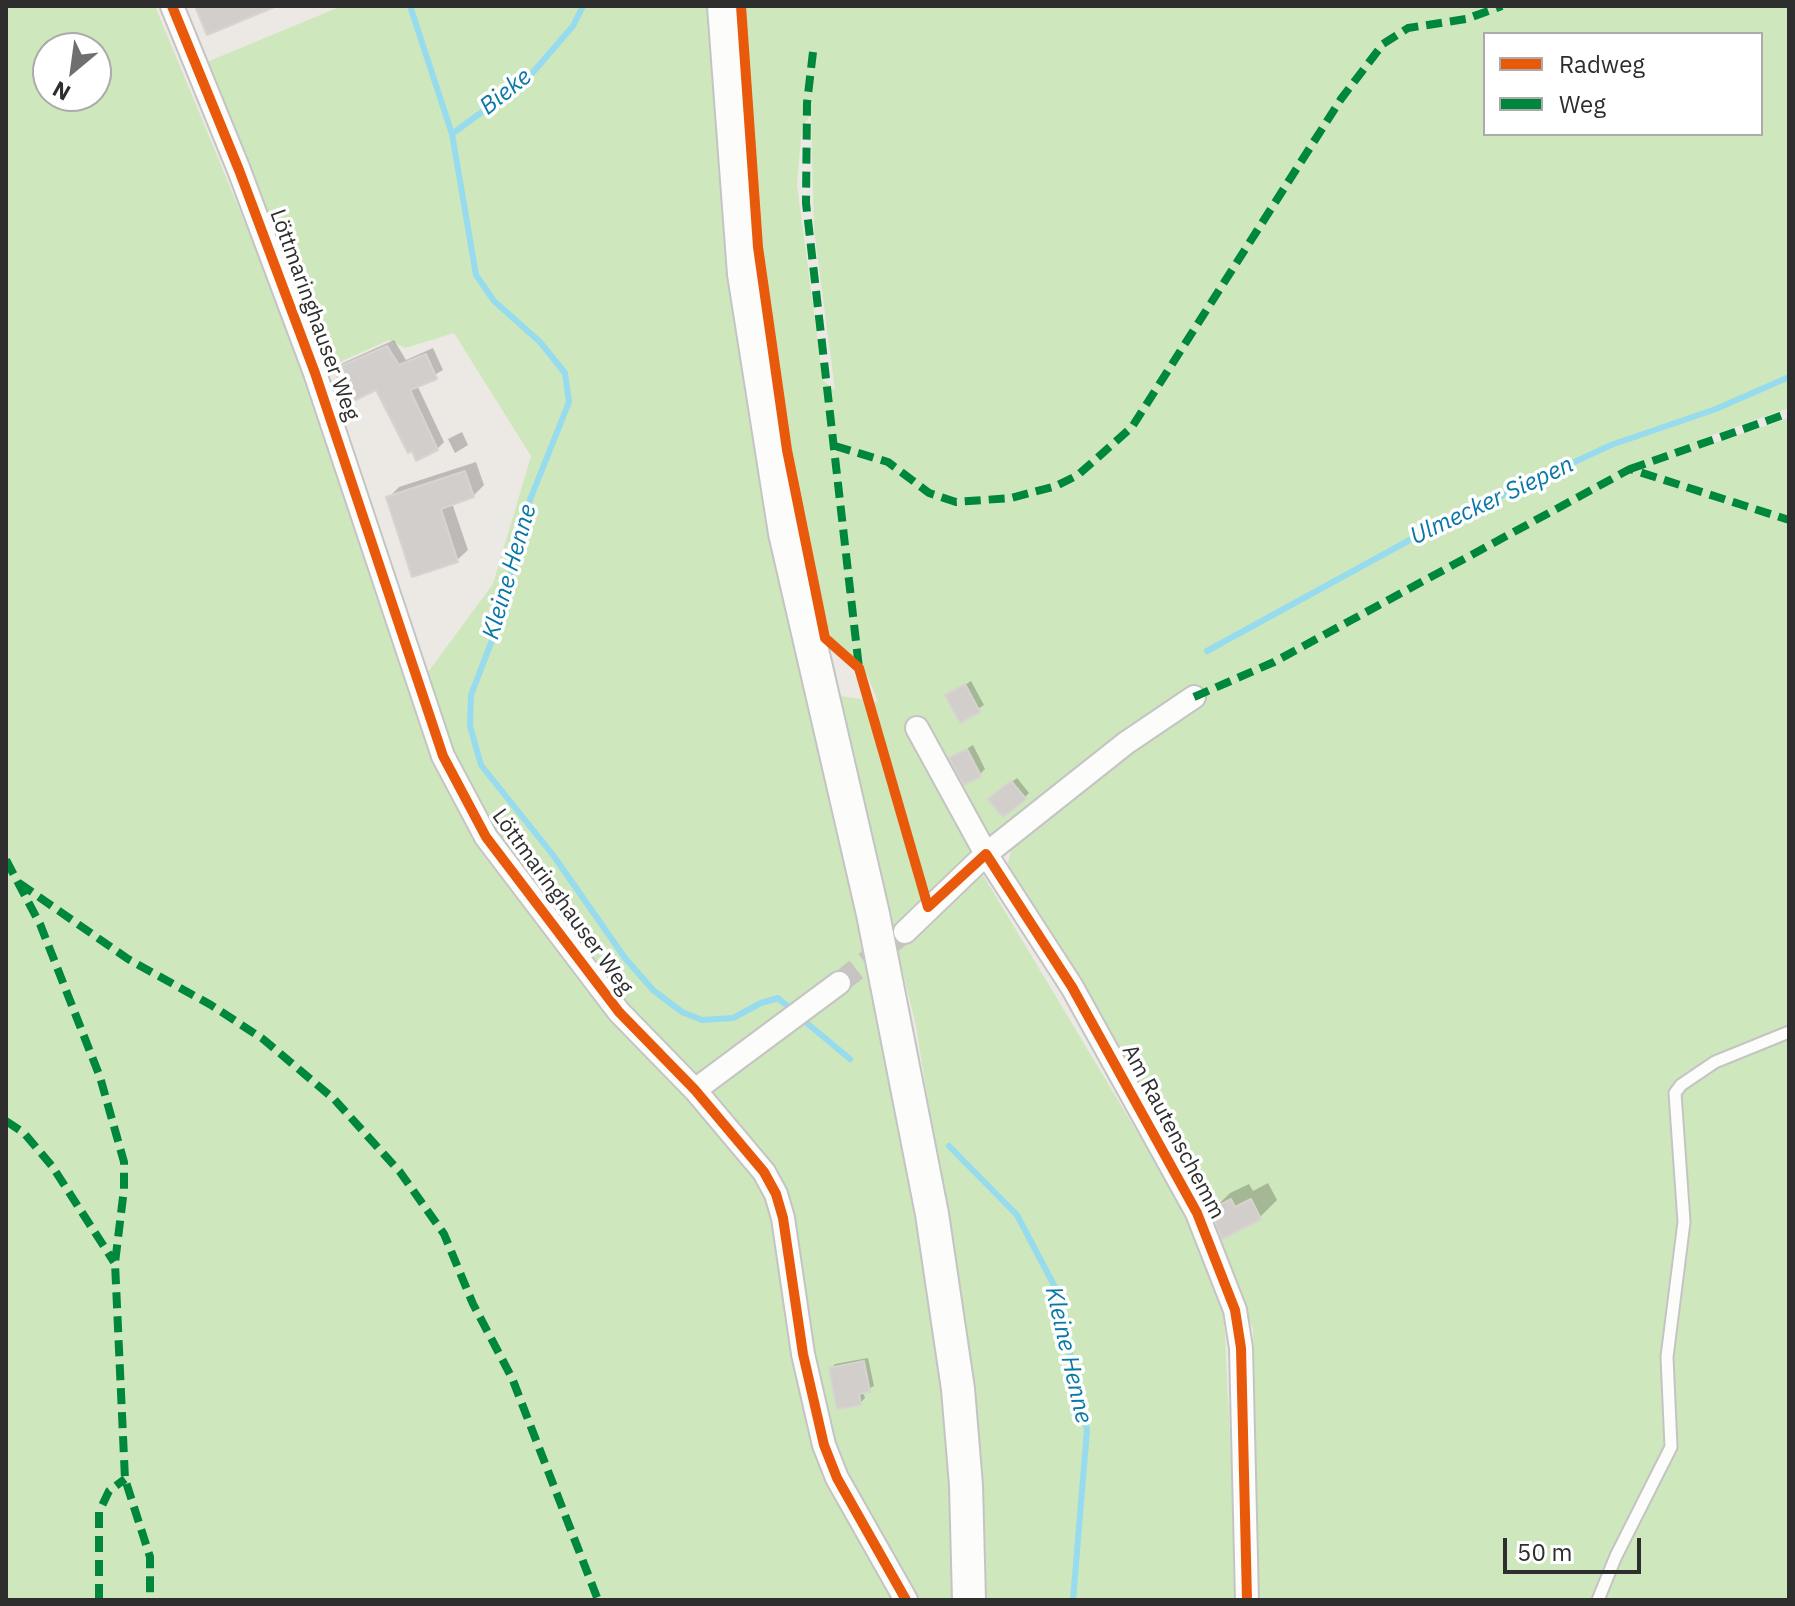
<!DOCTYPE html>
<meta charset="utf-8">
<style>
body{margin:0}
#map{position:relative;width:1795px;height:1606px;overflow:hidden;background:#ece8e4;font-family:"IBM Plex Sans",sans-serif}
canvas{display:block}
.frame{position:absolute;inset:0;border:8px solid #2e2e2e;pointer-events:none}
.legend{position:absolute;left:1483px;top:32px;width:280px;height:104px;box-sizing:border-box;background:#fff;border:2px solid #ababab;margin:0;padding:10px 14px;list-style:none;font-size:24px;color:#2e2e2e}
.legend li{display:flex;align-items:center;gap:16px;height:40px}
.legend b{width:40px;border:2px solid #ababab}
.north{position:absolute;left:32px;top:32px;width:80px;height:80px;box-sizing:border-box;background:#fff;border:2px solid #ababab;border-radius:50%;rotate:209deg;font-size:22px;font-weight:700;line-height:32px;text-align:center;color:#2e2e2e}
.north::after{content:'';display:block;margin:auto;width:28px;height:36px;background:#706f6e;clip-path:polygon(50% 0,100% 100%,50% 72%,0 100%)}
.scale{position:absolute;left:1503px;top:1538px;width:138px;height:36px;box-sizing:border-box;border:4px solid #2e2e2e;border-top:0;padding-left:10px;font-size:24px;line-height:28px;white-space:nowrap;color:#2e2e2e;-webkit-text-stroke:6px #fff;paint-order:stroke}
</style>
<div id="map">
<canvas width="1795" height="1606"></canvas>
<div class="frame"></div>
<ul class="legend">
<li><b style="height:10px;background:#e8590c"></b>Radweg</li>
<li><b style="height:10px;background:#00873e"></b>Weg</li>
</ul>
<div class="north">N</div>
<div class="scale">50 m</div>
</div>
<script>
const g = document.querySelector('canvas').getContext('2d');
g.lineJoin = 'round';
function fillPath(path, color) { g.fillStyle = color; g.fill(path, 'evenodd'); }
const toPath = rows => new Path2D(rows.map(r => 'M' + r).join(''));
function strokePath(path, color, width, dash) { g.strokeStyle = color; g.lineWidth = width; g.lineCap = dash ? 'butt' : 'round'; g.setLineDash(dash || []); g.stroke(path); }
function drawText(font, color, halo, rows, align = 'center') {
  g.font = font + ' "IBM Plex Sans",sans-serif'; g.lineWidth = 7; g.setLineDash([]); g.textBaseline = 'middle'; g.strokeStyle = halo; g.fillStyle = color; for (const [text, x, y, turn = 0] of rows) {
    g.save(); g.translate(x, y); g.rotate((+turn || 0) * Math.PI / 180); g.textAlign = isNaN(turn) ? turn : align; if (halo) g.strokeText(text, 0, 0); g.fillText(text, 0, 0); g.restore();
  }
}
const green = toPath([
 [6,6,155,6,352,481,420,683,493,584,531,456,454,333,405,348,389,340,315,373,207,62,342,6,711,6,804,679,917,1195,946,1376,958,1600,6,1600],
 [48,48,96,48,96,96,48,96],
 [746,6,1789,6,1789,408,1704,438,1708,445,1789,418,1789,1600,1258,1600,1253,1329,1240,1296,1006,871,1014,839,971,855,1188,1217,1224,1315,1238,1600,981,1600,943,1196,916,1026,835,695,878,702,868,677,830,638,789,452,772,342,750,132],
 [1485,34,1761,34,1761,134,1485,134],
 [811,115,814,229,835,390,823,381,797,185,802,127]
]);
const shadow = toPath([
 [394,340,406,360,433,348,443,370,417,385,444,442,437,449,377,387,336,370,343,363],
 [462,432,468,445,455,453,448,439],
 [476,462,484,485,473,496,452,503,468,550,457,560,389,497,399,487],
 [971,681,984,705,961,720,948,696],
 [973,745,985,769,980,774,952,758],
 [1017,778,1029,793,1024,798,996,794],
 [1268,1183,1277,1200,1260,1217,1224,1236,1213,1210,1230,1193,1249,1184,1253,1191],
 [868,1358,874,1386,863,1392,865,1398,860,1403,831,1369,835,1364]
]);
const stream = toPath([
 [410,6,452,134,476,275,494,301,540,342,565,373,569,402,526,510,499,622,471,695,470,726,481,765,553,855,625,958,653,990,682,1012,702,1020,733,1018,761,1003,778,998,793,1011],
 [452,134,528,78,573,26,583,6],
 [1207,651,1428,530,1611,445,1716,409,1789,377],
 [802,1019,850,1059],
 [949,1146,1017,1215,1056,1289,1087,1430,1073,1600]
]);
const building = toPath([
 [195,6,277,6,207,35,195,6],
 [387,346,399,365,426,354,437,379,410,390,438,450,416,461,412,451,408,453,376,390,349,403,334,369,387,346],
 [465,471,474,497,441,509,458,562,412,577,386,497,465,471],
 [965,684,980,712,960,723,945,695,965,684],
 [967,749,981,776,964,785,949,758,967,749],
 [1011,781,1026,799,1003,817,988,799,1011,781],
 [1231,1199,1235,1207,1251,1199,1261,1219,1222,1239,1211,1210,1231,1199],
 [864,1361,870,1392,859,1394,861,1405,837,1409,829,1368,864,1361]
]);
const streetTunnel = toPath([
 [839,983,905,932]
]);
const lane = toPath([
 [1598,1600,1616,1556,1671,1447,1667,1357,1684,1222,1675,1093,1681,1085,1715,1062,1789,1032]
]);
const street = toPath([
 [172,6,239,170,315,373,443,756,486,837,619,1012,695,1090,764,1172,776,1194,783,1218,803,1354,824,1445,837,1478,906,1600],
 [917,728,986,854,1126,743,1194,697],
 [905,932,986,854,1072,987,1197,1213,1235,1310,1241,1348,1247,1600],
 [695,1090,839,983]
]);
const secondary = toPath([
 [724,6,744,274,785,533,873,914,932,1214,958,1389,966,1485,969,1600]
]);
const quiet = toPath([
 [813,52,807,103,806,203,859,668],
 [835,446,888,462,929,493,956,502,1011,498,1056,486,1078,475,1132,427,1341,99,1383,44,1408,28,1466,19,1502,6],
 [1630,469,1789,413],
 [1194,697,1274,662,1630,469,1789,520],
 [6,860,40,924,100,1077,124,1162,124,1189,115,1263,125,1479,150,1557,150,1600],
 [19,883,128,959,211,1005,263,1039,334,1099,400,1172,444,1234,473,1304,512,1378,598,1600],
 [6,1121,24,1133,52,1166,114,1262],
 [99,1600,99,1512,109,1491,125,1479]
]);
const cycleway = toPath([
 [172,6,239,170,315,373,443,756,486,837,619,1012,695,1090,764,1172,776,1194,783,1218,803,1354,824,1445,837,1478,906,1600],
 [741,6,758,247,787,450,825,638,859,668,928,907,986,854,1072,987,1197,1213,1235,1310,1241,1348,1247,1600]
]);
const streetNames = [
 ["Löttmaringhauser Weg",314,315,70],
 ["Löttmaringhauser Weg",562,902,54],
 ["Am Rautenschemm",1173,1132,62]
];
const waterNames = [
 ["Bieke",506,92,-39],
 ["Ulmecker Siepen",1492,501,-25],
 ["Kleine Henne",510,572,-74],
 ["Kleine Henne",1068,1355,77]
];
fillPath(green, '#cfe7bc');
fillPath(shadow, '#0003');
strokePath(stream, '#97dbee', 6);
fillPath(building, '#d1cecb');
strokePath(building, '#d7d4d0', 2);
strokePath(streetTunnel, '#c6c3c0', 22, [22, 11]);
strokePath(lane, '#c5c4c5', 15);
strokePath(street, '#c5c4c5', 26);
strokePath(secondary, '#c5c4c5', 36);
strokePath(lane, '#fcfcfb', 11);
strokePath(street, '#fcfcfb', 22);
strokePath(secondary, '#fcfcfb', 32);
strokePath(quiet, '#00873e', 8, [16, 8]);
strokePath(cycleway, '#e8590c', 10);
drawText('22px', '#2e2e2e', '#fff', streetNames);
drawText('italic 24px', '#0977a7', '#fff', waterNames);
</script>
